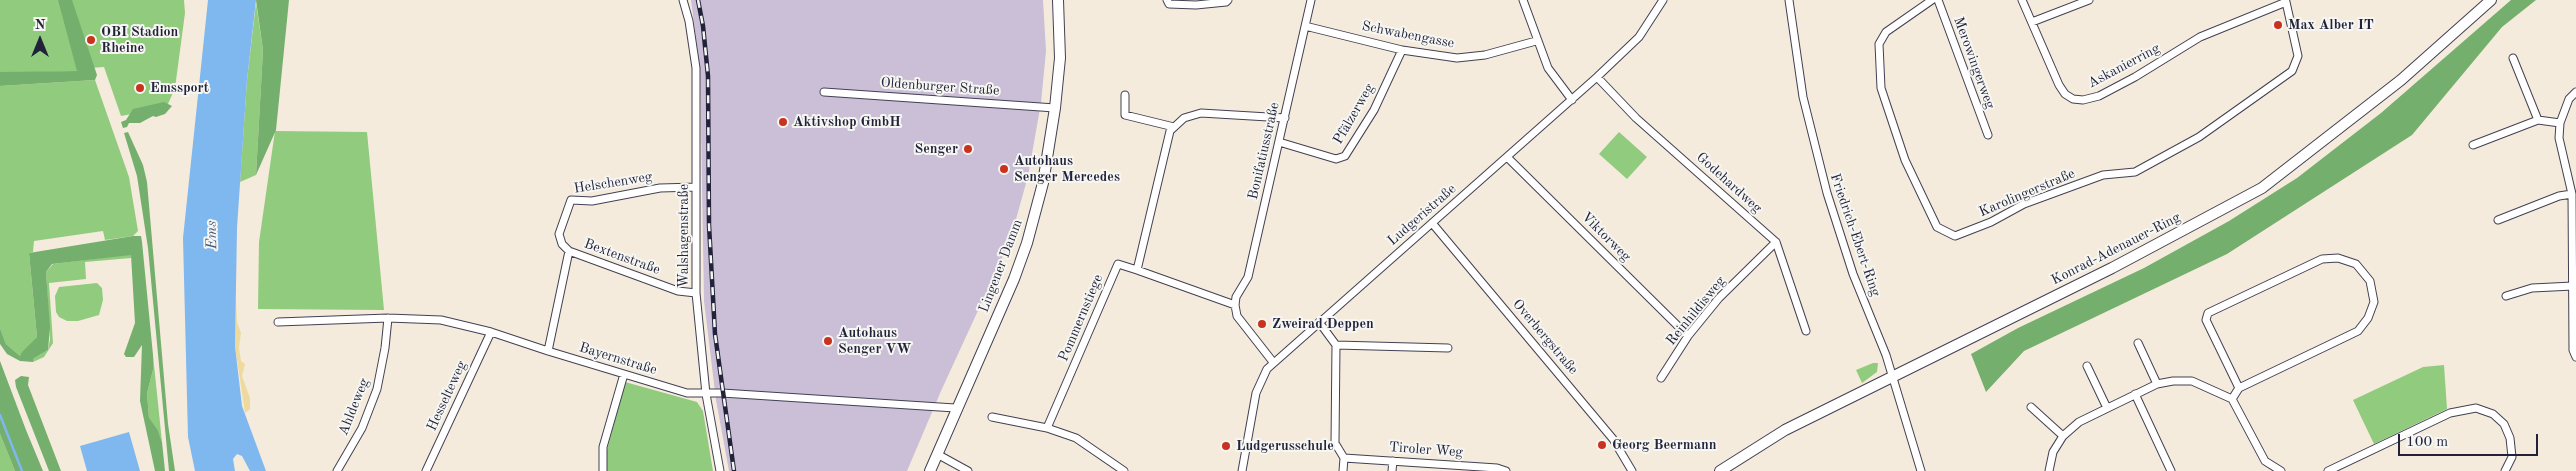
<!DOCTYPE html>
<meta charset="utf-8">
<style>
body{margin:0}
#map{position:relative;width:2576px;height:471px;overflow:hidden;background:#f5ebdc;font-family:"Old Standard TT",serif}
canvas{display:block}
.north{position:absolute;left:15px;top:15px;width:50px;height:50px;-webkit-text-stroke:4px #f6f6f2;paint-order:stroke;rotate:0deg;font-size:14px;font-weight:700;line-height:20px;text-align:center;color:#22223b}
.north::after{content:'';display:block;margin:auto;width:18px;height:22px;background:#22223b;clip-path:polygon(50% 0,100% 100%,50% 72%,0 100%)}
.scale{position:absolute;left:2398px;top:434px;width:140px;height:22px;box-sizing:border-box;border:2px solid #22223b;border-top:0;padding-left:6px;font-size:15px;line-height:18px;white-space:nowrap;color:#22223b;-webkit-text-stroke:4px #f6f6f2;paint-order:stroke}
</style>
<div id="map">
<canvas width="2576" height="471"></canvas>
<div class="north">N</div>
<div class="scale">100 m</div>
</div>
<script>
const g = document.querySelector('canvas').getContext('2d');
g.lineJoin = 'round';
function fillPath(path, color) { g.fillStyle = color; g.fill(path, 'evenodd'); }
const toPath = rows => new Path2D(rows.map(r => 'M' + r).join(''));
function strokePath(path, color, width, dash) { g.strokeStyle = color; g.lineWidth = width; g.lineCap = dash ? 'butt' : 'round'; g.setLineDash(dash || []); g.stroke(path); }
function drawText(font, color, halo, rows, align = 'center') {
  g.font = font + ' "Old Standard TT",serif'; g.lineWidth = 4; g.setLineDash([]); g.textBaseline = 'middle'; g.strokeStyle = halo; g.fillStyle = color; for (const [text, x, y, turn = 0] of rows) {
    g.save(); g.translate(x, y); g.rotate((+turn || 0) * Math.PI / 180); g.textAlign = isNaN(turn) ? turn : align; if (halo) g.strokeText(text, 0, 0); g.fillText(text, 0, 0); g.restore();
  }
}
const industrial = toPath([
 [691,0,1043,0,1046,51,1041,103,1028,176,1010,241,941,391,907,471,729,471,716,400,704,301,700,69]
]);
const green = toPath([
 [0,0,184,0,185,13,175,88,168,104,159,109,121,116,104,67,77,69,77,71,0,73],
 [256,3,263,50,256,175,240,182,247,80],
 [95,80,129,177,138,231,133,236,105,240,103,231,34,241,33,252,29,253,37,337,21,357,6,344,0,328,0,86],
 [275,131,367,132,384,310,258,309,259,242],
 [1619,132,1647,157,1627,179,1599,154],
 [131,254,131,258,85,262,86,279,49,283,53,343,44,357,33,362,33,359,48,350,50,339,46,272,53,264],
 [97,283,102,288,103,300,99,315,78,321,67,321,59,317,56,312,55,296,59,287],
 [153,355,162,442,158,430,149,419,147,393,153,370],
 [1873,363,1878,363,1877,372,1862,383,1856,370],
 [2444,365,2447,409,2374,444,2353,400,2423,367],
 [625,382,697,402,703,411,713,471,606,471,607,450],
 [0,434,15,471,0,471]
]);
const forest = toPath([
 [58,0,72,0,97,75,95,80,0,86,0,72,77,71],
 [256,0,289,0,276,130,256,175,263,50],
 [2511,0,2536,0,2502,27,2412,135,2227,254,2024,351,1986,392,1971,354,2018,328,2144,268,2229,221,2297,178,2381,113],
 [164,102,172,106,165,114,156,117,153,116,140,123,129,123,127,127,123,128,121,122,126,120,133,109],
 [128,132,143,165,147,182,168,424,175,471,169,471,148,248,137,176,124,133],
 [133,236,141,236,142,242,153,355,153,370,147,393,149,418,158,430,162,442,165,471,155,471,140,401,142,345,134,357,126,357,124,354,135,323,131,255,52,264,46,272,50,327,48,350,33,359,33,362,20,361,7,354,0,344,0,328,6,344,20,356,22,352,37,337,29,253],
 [0,361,26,430,43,471,15,471,0,434],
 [21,376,29,377,28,385,61,471,49,471,16,387,15,380]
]);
const sand = toPath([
 [236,299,237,322,241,333,239,348,241,361,245,364,242,376,250,398,250,409,245,413,235,346]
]);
const water = toPath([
 [208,0,256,0,247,80,237,228,235,346,242,406,266,471,250,471,242,456,237,454,233,459,235,471,195,471,188,437,183,238],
 [129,432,140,471,87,471,80,446]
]);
const stream = toPath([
 [0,415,22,471]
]);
const minor = toPath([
 [683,0,689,21,696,68,696,293,706,394,720,471],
 [1167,0,1169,4,1196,5,1226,2,1228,0],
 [1523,0,1548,68,1572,100],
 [1789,0,1803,97,1827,193,1853,274,1886,355,1921,471],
 [1932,0,1886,32,1879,44,1881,88,1905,160,1937,227,1955,236,1991,222,2024,204,2103,175,2135,172,2199,137,2292,71,2298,56,2286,2],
 [1938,0,1988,135],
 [2022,0,2059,85,2065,94,2073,99,2083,100,2099,96,2135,77,2200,37,2286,2,2285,0],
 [2032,22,2089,0],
 [1305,26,1402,50,1457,58,1485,55,1536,41],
 [2513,58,2538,120,2560,123],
 [1597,77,1636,118,1776,242,1806,331],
 [824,92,1055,108],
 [2576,92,2569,99,2560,123,2559,138,2572,194,2573,350,2576,357],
 [1125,95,1125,115,1174,127],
 [1279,142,1336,159,1345,156,1374,110,1402,50],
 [2473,145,2538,120],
 [1507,157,1688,336],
 [2498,220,2559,196,2572,194],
 [1432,223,1613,439,1632,471],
 [569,251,678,291,696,293],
 [1137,270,1235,305],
 [2506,296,2532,288,2573,286],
 [278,322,388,318,441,320,491,332,548,351,687,393,722,393,955,408],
 [1319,322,1336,345,1335,443,1344,458,1343,471],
 [2138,343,2157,384],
 [1336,345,1448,348],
 [548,351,569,251,562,244,559,234,571,200,592,201,660,188,696,187],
 [1273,362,1237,316,1235,305,1236,297,1248,277,1311,0],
 [2087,366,2107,408],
 [1661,378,1688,336,1719,298,1776,242],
 [2135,394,2171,471],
 [2232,399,2239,388,2358,331,2368,318,2374,302,2370,281,2356,264,2338,258,2322,259,2208,313,2206,320,2239,388],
 [2031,407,2063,436],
 [992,417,1047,428,1076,438,1124,471],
 [1047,428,1118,264,1137,270,1170,131,1184,118,1201,113,1285,118],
 [937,454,968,471],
 [1344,458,1497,468,1506,471],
 [337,471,362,428,377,389,385,348,388,318],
 [426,471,491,332],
 [603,471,603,447,624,374],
 [1242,471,1256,393,1267,369,1597,77,1639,37,1663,0],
 [1392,471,1393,461],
 [2049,471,2053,452,2063,436,2079,422,2157,384,2173,381,2192,381,2232,399,2265,461,2281,471],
 [2328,471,2450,413,2476,408,2493,414,2504,424,2510,438,2512,457,2505,471]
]);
const secondary = toPath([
 [930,471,1014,279,1027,243,1043,183,1055,108,1060,58,1058,0],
 [1720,471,1785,430,2112,268,2262,188,2401,80,2491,0]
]);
const rail = toPath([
 [698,0,703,26,708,76,709,225,715,334,734,471]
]);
const markers = [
 [2278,25,5,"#c8321e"],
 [91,40,5,"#c8321e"],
 [140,88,5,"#c8321e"],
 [783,122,5,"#c8321e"],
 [968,149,5,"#c8321e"],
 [1004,169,5,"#c8321e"],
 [1262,324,5,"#c8321e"],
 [828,341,5,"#c8321e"],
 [1602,445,5,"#c8321e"],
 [1226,446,5,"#c8321e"]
];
const poiNames = [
 ["Max Alber IT",2288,25],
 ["OBI Stadion",101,32],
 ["Rheine",101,48],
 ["Emssport",150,88],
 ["Aktivshop GmbH",793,122],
 ["Senger",958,149,"right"],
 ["Autohaus",1014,161],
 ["Senger Mercedes",1014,177],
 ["Zweirad Deppen",1272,324],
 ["Autohaus",838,333],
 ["Senger VW",838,349],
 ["Georg Beermann",1612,445],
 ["Ludgerusschule",1236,446]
];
const streetNames = [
 ["Schwabengasse",1408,35,11],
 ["Merowingerweg",1974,63,70],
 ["Askanierring",2124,66,-28],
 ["Oldenburger Straße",940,87,4],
 ["Pfälzerweg",1354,114,-60],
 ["Bonifatiusstraße",1264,151,-77],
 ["Helschenweg",613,183,-9],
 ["Godehardweg",1729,183,42],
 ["Karolingerstraße",2027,193,-23],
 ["Ludgeristraße",1422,215,-41],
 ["Friedrich-Ebert-Ring",1855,235,71],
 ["Walshagenstraße",684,236,-90],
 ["Viktorweg",1606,237,45],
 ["Konrad-Adenauer-Ring",2116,249,-27],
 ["Bextenstraße",622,257,20],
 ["Lingener Damm",1001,266,-69],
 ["Reinhildisweg",1696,311,-51],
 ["Pommernstiege",1081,318,-67],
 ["Overbergstraße",1545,337,50],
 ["Bayernstraße",618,359,17],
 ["Hesselteweg",447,396,-65],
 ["Ahldeweg",354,407,-68],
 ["Tiroler Weg",1426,450,4]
];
const waterNames = [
 ["Ems",212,235,-91]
];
fillPath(industrial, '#cabfd6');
fillPath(green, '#91cb7e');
fillPath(forest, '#74af6d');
fillPath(sand, '#eeda9e');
fillPath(water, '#7fb7ef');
strokePath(stream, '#7fb7ef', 2.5);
strokePath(minor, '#424053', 9);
strokePath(secondary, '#424053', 12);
strokePath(minor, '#fff', 7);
strokePath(secondary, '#fff', 10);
strokePath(rail, '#22223b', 4.5);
strokePath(rail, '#f6f6f2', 2.5, [8]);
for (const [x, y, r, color] of markers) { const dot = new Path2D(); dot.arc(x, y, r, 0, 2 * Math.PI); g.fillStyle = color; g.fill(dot); strokePath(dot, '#f6f6f2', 2); }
drawText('bold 14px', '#22223b', '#f6f6f2', poiNames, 'left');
drawText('14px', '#22223b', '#f6f6f2', streetNames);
drawText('italic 15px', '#43567a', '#f6f6f2', waterNames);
</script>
